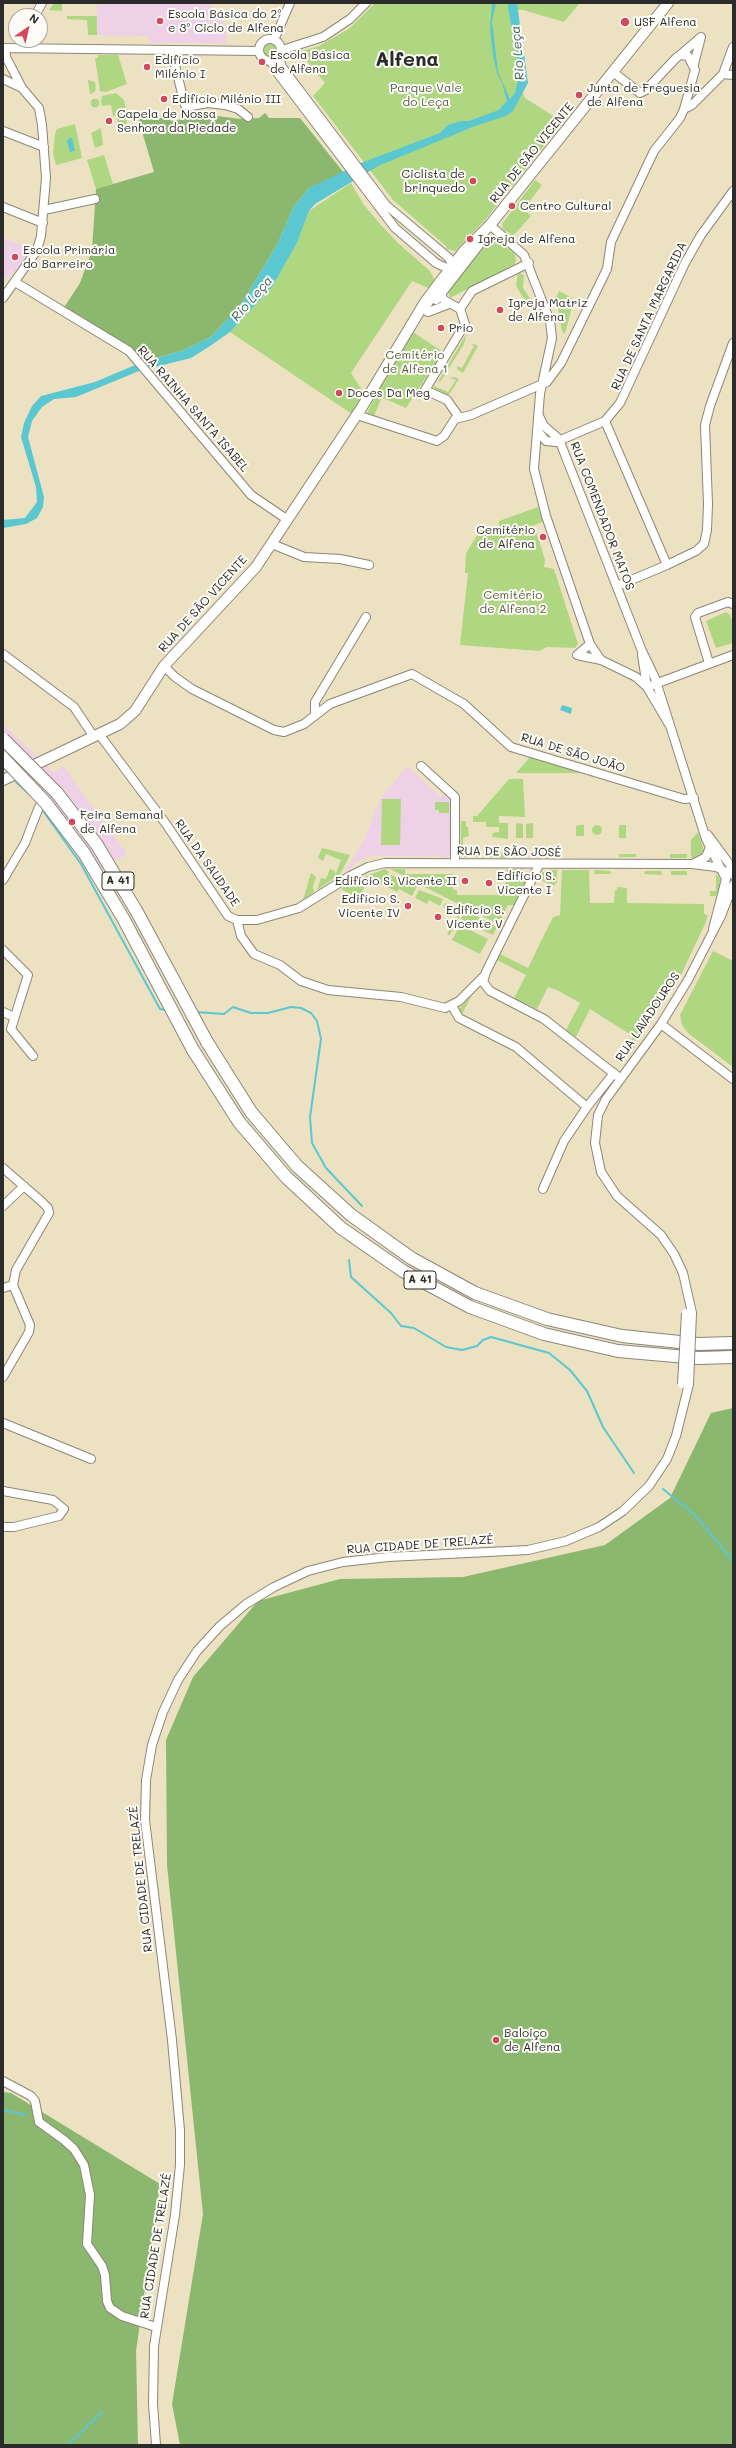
<!DOCTYPE html>
<meta charset="utf-8">
<style>
body{margin:0}
#map{position:relative;width:736px;height:2448px;overflow:hidden;background:#ece2c2;font-family:Mali,sans-serif}
canvas{display:block}
.frame{position:absolute;inset:0;border:4px solid #2b2b2b;pointer-events:none}
.north{position:absolute;left:8px;top:8px;width:40px;height:40px;box-sizing:border-box;background:#fdfcf7;border:1px solid #a9a8a5;border-radius:50%;rotate:34deg;font-size:11px;font-weight:700;line-height:16px;text-align:center;color:#2b2b2b}
.north::after{content:'';display:block;margin:auto;width:14px;height:18px;background:#d1495b;clip-path:polygon(50% 0,100% 100%,50% 72%,0 100%)}
</style>
<div id="map">
<canvas width="736" height="2448"></canvas>
<div class="frame"></div>
<div class="north">N</div>
</div>
<script>
const g = document.querySelector('canvas').getContext('2d');
g.lineJoin = 'round';
function fillPath(path, color) { g.fillStyle = color; g.fill(path, 'evenodd'); }
const toPath = rows => new Path2D(rows.map(r => 'M' + r).join(''));
function strokePath(path, color, width, dash) { g.strokeStyle = color; g.lineWidth = width; g.lineCap = dash ? 'butt' : 'round'; g.setLineDash(dash || []); g.stroke(path); }
function drawText(font, color, halo, rows, align = 'center') {
  g.font = font + ' Mali,sans-serif'; g.lineWidth = 4; g.setLineDash([]); g.textBaseline = 'middle'; g.strokeStyle = halo; g.fillStyle = color; for (const [text, x, y, turn = 0] of rows) {
    g.save(); g.translate(x, y); g.rotate((+turn || 0) * Math.PI / 180); g.textAlign = isNaN(turn) ? turn : align; if (halo) g.strokeText(text, 0, 0); g.fillText(text, 0, 0); g.restore();
  }
}
const built = toPath([
 [97,3,209,3,226,26,226,45,219,43,150,43,148,36,97,35],
 [3,238,30,248,19,267,6,279,3,278],
 [3,724,54,773,62,766,66,770,127,854,90,877,42,802,3,769],
 [407,766,440,796,449,795,451,799,451,854,446,858,440,856,371,856,355,863,352,868,344,872,363,843,381,798]
]);
const green = toPath([
 [54,3,62,3,62,11,49,10],
 [375,3,580,3,564,22,523,10,509,10,517,60,518,80,525,98,563,122,485,220,455,251,447,249,446,246,393,200,313,96,325,83,299,52,319,46,350,28],
 [67,16,97,16,97,35,88,35,87,20,67,19],
 '264 50a7 7 0 1 1 14 0a7 7 0 1 1-14 0Z',
 [98,55,118,55,127,84,106,92,100,91,95,58,98,58],
 [88,80,95,82,96,90,93,93,90,94],
 [116,93,124,100,126,109,127,127,120,129,116,116,113,116,111,105,102,106,101,101,102,96],
 '90.5 103a4.5 4.5 0 1 1 9 0a4.5 4.5 0 1 1-9 0Z',
 [75,124,82,158,56,165,53,154,55,134,57,129],
 [101,128,103,145,95,148,91,133],
 [104,155,113,184,96,189,87,160],
 [535,180,542,185,524,209,531,216,513,236,503,229,502,224],
 [351,183,364,205,380,224,399,244,430,271,435,281,428,288,412,281,351,373,363,392,352,414,230,332,272,287,297,243,309,211],
 [494,238,514,253,516,258,515,264,450,298,448,291,480,249,482,250,486,243],
 [518,273,524,275,523,288,538,311,537,314,532,311,516,286],
 [559,291,574,299,565,334,562,331,556,298],
 [413,332,443,352,406,408,376,395],
 [467,333,464,344,441,381,438,382],
 [474,344,478,346,463,373,457,369,457,366,462,368,474,346,471,345],
 [454,377,459,379,448,396,433,388,434,386,448,392,456,380,450,378],
 [375,397,381,399,374,416,367,413],
 [538,507,543,522,534,525,545,560,544,567,554,569,578,644,575,648,547,647,539,651,460,645,468,573,465,573,466,553,483,526,499,527,499,521],
 [726,612,730,615,733,623,733,643,716,648,706,621],
 [530,757,580,772,580,773,516,773],
 [509,779,523,779,525,817,499,816,499,823,508,823,508,839,492,837,493,833,499,832,499,827,486,827,486,822,473,822,473,816,477,816],
 [382,799,401,799,400,845,381,845],
 [435,802,449,802,449,813,439,813,439,810,435,810],
 [461,821,466,821,466,827,468,827,469,836,463,838,463,845,461,845],
 [516,823,523,824,523,838,516,838],
 [533,823,533,838,526,838,526,824],
 '592 830a5 5 0 1 1 10 0a5 5 0 1 1-10 0Z',
 [580,825,584,825,584,836,576,836,576,826],
 [619,825,626,825,626,838,619,838],
 [698,832,704,850,699,857,691,858,691,840],
 [461,847,463,847,464,854,481,854,481,857,464,857,461,853],
 [322,848,350,855,340,874,337,876,336,873,341,860,326,854,323,861,318,858],
 [507,853,507,858,490,857,490,854],
 [541,854,559,854,559,856,547,858,541,857],
 [619,854,636,854,636,857,619,857],
 [670,854,687,854,687,858,670,858],
 [330,869,335,871,336,877,317,890,321,878,326,879],
 [385,869,389,872,383,885,369,878,359,898,341,889,353,881],
 [390,869,405,869,405,874,404,876],
 [507,869,523,869,527,878,514,905,508,905,498,924,405,877,406,874,453,874,453,890,457,890,457,895,504,895],
 [548,870,557,870,557,882,554,886,538,879,541,873],
 [562,870,589,870,590,903,614,903,615,890,617,890,617,887,627,888,627,903,704,904,704,914,708,915,705,924,680,977,676,977,634,1043,634,1048,621,1065,633,1036,590,1009,576,1037,566,1030,580,1003,557,990,548,987,537,1009,514,998,526,975,497,960,500,954,528,968,553,917,560,915],
 [595,870,610,871,611,874,594,874],
 [645,871,661,871,662,875,644,874],
 [671,871,687,871,687,875,671,875],
 [311,873,316,877,313,886,314,892,303,900],
 [716,873,720,879,720,886,716,896,710,896,710,891,716,891],
 [391,875,417,886,412,896,399,889,397,892,386,886],
 [419,890,443,899,440,906,429,900,427,904,415,898],
 [445,903,457,909,459,907,463,909,450,935,447,934,457,918,457,914,443,907],
 [465,910,497,927,493,935,461,919],
 [460,925,488,939,480,954,452,940],
 [713,951,733,961,733,1067,688,1033,682,1025,680,1015],
 [472,995,461,1016,459,1009]
]);
const forest = toPath([
 [265,113,269,118,300,118,344,173,309,188,293,208,278,243,242,303,211,337,184,350,143,362,67,311,65,306,80,283,92,250,96,189,154,172,138,118,165,118,165,115,169,114,171,121,209,115,241,119,259,118],
 [733,1408,733,2445,180,2445,172,2404,203,2214,167,1865,166,1740,193,1677,258,1601,340,1579,463,1577,605,1545,670,1498,711,1413],
 [3,2092,11,2093,160,2184,136,2351,138,2445,3,2445]
]);
const water = toPath([
 [492,3,496,3,492,21,498,72,510,99,515,93,518,80,517,60,508,7,508,3,517,3,528,83,513,111,506,116,475,126,378,166,315,204,309,211,297,243,272,287,230,332,210,346,191,358,139,371,76,397,54,399,42,407,32,421,28,437,44,497,43,507,37,518,26,524,3,528,3,520,25,518,37,502,36,487,21,437,24,423,32,406,41,396,95,382,140,363,184,350,211,337,242,303,278,243,293,208,309,188,361,163,440,133,448,125,461,121,469,121,499,110,507,101,502,83,497,73,493,55,490,28],
 [69,138,72,138,75,151,70,152,67,141],
 [562,705,572,708,571,714,560,710]
]);
const stream = toPath([
 [16,782,28,793],
 [41,808,81,864,160,1009,166,1010],
 [196,1012,224,1014,233,1007,251,1013,268,1013,291,1007,301,1008,311,1013,317,1021,321,1039,310,1117,312,1143,326,1168,362,1206],
 [349,1260,351,1277,391,1313,401,1326,414,1328,446,1347,462,1350,477,1346,483,1340,491,1337,549,1353,570,1370,587,1391,603,1427,634,1473],
 [663,1489,695,1515,733,1561],
 [3,2110,26,2115],
 [68,2445,102,2412]
]);
const minor = toPath([
 [35,16,42,3],
 '259 50a11 11 0 1 1 22 0a11 11 0 1 1-22 0Z',
 [274,40,290,3],
 [3,48,259,51],
 [171,50,185,105,191,106,208,103,225,105,238,109,248,117],
 [282,50,323,37,350,19,366,3],
 [680,55,701,37,694,64],
 [279,58,282,67,386,205,449,258,454,269],
 [271,61,276,71,395,228,436,263,453,271],
 [613,72,640,93,646,90,676,58,680,55,688,56,695,70,684,109],
 [723,74,733,75],
 [3,79,22,88],
 [3,131,44,147],
 [3,207,43,223],
 [44,210,95,199],
 [490,225,524,255,550,321,552,338,540,394,534,469,546,516,590,644,601,660,636,677,647,687,670,726],
 [15,282,129,351,251,495,288,520],
 [440,293,444,300,460,309,465,324,425,390,447,400,459,417],
 [3,298,37,250,41,236,46,178,42,125,39,108,22,88,6,57,5,48],
 [429,302,424,309,428,312,449,304],
 [460,309,472,291,529,263],
 [357,415,437,441,444,436,455,419,471,415,547,382,561,363,607,269,611,242,654,151,680,118,684,109,692,105,723,74,733,47],
 [539,416,544,426,558,438,562,447,642,651,655,678,706,839,726,879,713,929],
 [605,421,667,565],
 [537,430,546,441,556,442,605,421,620,403,685,263,701,235,733,191],
 [272,544,304,557,340,559,369,565],
 [617,586,667,565,696,551,704,544,707,530,708,504,705,425,710,406,733,343],
 [590,644,577,655,601,660],
 [3,654,74,707,94,737],
 [642,655,647,687,733,655],
 [709,663,695,617,698,613,728,602,733,604],
 [164,666,175,677,192,689,274,730,284,732,304,724,330,704,412,674,464,704,511,747,684,799,694,798],
 [315,713,315,702,366,617],
 [99,734,166,824,228,916,237,920,257,920,299,908,350,876,368,867,385,863,692,864,716,867,733,875],
 [421,766,455,797,455,863],
 [708,835,733,869],
 [693,864,706,857,710,847],
 [539,865,486,972,483,982,490,991,544,1019,621,1079],
 [3,880,25,843,39,807],
 [237,920,241,936,254,954,280,965,301,981,328,990,401,997,445,1008,459,1001,484,976],
 [3,950,28,975,11,1029,33,1056],
 [452,1006,459,1018,516,1047,587,1107],
 [3,1012,14,1017],
 [661,1024,733,1079],
 [3,1168,41,1201,48,1208,49,1213,16,1270,13,1285,30,1325,29,1332,3,1377],
 [543,1189,564,1141,587,1107,614,1073],
 [3,1206,24,1186],
 [3,1288,13,1285],
 [692,1313,683,1273,674,1254,661,1235,617,1196,601,1172,595,1143,598,1115,606,1099,661,1024,688,980,721,916,733,885],
 [3,1423,91,1459],
 [3,1491,53,1500,64,1509,59,1516,14,1527,3,1527],
 [3,2081,31,2096,35,2101,39,2122,64,2140,74,2149,84,2165,90,2195,87,2244,102,2266,105,2275,107,2301,110,2308,122,2316,156,2327],
 [156,2445,153,2404,154,2346,175,2215,180,2165,180,2130,172,2040,145,1820,146,1780,152,1745,163,1712,178,1680,197,1651,220,1626,246,1604,274,1587,308,1571,343,1562,388,1557,528,1550,566,1541,599,1527,623,1511,649,1486,667,1459,676,1436,689,1384]
]);
const major = toPath([
 [436,299,478,245],
 [3,780,120,724,135,711,164,666,256,567,362,407,425,302,440,282,464,251,490,225,668,3]
]);
const highway = toPath([
 [207,1042,251,1112,297,1166,351,1215,411,1258,475,1293,547,1319,622,1336,699,1344,733,1343],
 [193,1050,239,1122,286,1177,341,1228,403,1271,470,1307,544,1334,618,1351,698,1358,733,1357]
]);
const minorBridge = toPath([
 [682,1384,686,1313],
 [689,1384,692,1313]
]);
const highwayBridge = toPath([
 [3,739,57,793,97,845,137,912,207,1042],
 [3,758,45,802,84,853,123,918,193,1050]
]);
const markers = [
 [160,21,4,"#d1495b"],
 [625,22,5,"#d1495b"],
 [262,62,4,"#d1495b"],
 [147,67,4,"#d1495b"],
 [579,95,4,"#d1495b"],
 [164,99,4,"#d1495b"],
 [109,121,4,"#d1495b"],
 [473,181,4,"#d1495b"],
 [512,206,4,"#d1495b"],
 [470,239,4,"#d1495b"],
 [15,257,4,"#d1495b"],
 [500,310,4,"#d1495b"],
 [441,328,4,"#d1495b"],
 [339,393,4,"#d1495b"],
 [543,537,4,"#d1495b"],
 [72,822,4,"#d1495b"],
 [465,881,4,"#d1495b"],
 [489,883,4,"#d1495b"],
 [408,906,4,"#d1495b"],
 [438,917,4,"#d1495b"],
 [496,2040,4,"#d1495b"]
];
const shields = [
 [118,881,32],
 [420,1280,32]
];
const shieldNames = [
 ["A 41",118,881],
 ["A 41",420,1280]
];
const poiNames = [
 ["Escola Básica do 2º",168,14],
 ["e 3º Ciclo de Alfena",168,28],
 ["USF Alfena",634,22],
 ["Escola Básica",270,55],
 ["de Alfena",270,69],
 ["Edifício",155,60],
 ["Milénio I",155,74],
 ["Junta de Freguesia",587,88],
 ["de Alfena",587,102],
 ["Edifício Milénio III",172,99],
 ["Capela de Nossa",117,114],
 ["Senhora da Piedade",117,128],
 ["Ciclista de",465,174,"right"],
 ["brinquedo",465,188,"right"],
 ["Centro Cultural",520,206],
 ["Igreja de Alfena",478,239],
 ["Escola Primária",23,250],
 ["do Barreiro",23,264],
 ["Igreja Matriz",508,303],
 ["de Alfena",508,317],
 ["Prio",449,328],
 ["Doces Da Meg",347,393],
 ["Cemitério",535,530,"right"],
 ["de Alfena",535,544,"right"],
 ["Feira Semanal",80,815],
 ["de Alfena",80,829],
 ["Edifício S.",497,876],
 ["Vicente I",497,890],
 ["Edifício S. Vicente II",457,881,"right"],
 ["Edifício S.",400,899,"right"],
 ["Vicente IV",400,913,"right"],
 ["Edificío S.",446,910],
 ["Vicente V",446,924],
 ["Baloiço",504,2033],
 ["de Alfena",504,2047]
];
const parkNames = [
 ["Parque Vale",426,88],
 ["do Leça",426,102],
 ["Cemitério",415,355],
 ["de Alfena 1",415,369],
 ["Cemitério",513,595],
 ["de Alfena 2",513,609]
];
const streetNames = [
 ["RUA DE SÃO VICENTE",532,153,-51],
 ["RUA DE SANTA MARGARIDA",649,316,-65],
 ["RUA RAINHA SANTA ISABEL",193,409,49],
 ["RUA COMENDADOR MATOS",602,516,69],
 ["RUA DE SÃO VICENTE",203,604,-48],
 ["RUA DE SÃO JOÃO",573,753,17],
 ["RUA DE SÃO JOSÉ",509,852,1],
 ["RUA DA SAUDADE",207,863,55],
 ["RUA LAVADOUROS",648,1017,-56],
 ["RUA CIDADE DE TRELAZÉ",420,1545,-4],
 ["RUA CIDADE DE TRELAZÉ",141,1879,-96],
 ["RUA CIDADE DE TRELAZÉ",156,2246,-81]
];
const waterNames = [
 ["Rio Leça",518,53,-95],
 ["Rio Leça",252,299,-49]
];
const townNames = [
 ["Alfena",407,60]
];
fillPath(built, '#eed0e7');
fillPath(green, '#afd681');
fillPath(forest, '#8bb76f');
fillPath(water, '#5ac7d1');
strokePath(stream, '#5ac7d1', 2);
strokePath(minor, '#8c8676', 10);
strokePath(major, '#8c8676', 12);
strokePath(highway, '#8c8676', 14);
strokePath(minor, '#fff', 8);
strokePath(major, '#fff', 10);
strokePath(highway, '#fff', 12);
strokePath(minorBridge, '#8c8676', 10, []);
strokePath(highwayBridge, '#8c8676', 14, []);
strokePath(minorBridge, '#fff', 8);
strokePath(highwayBridge, '#fff', 12);
for (const [x, y, r, color] of markers) { const dot = new Path2D(); dot.arc(x, y, r, 0, 2 * Math.PI); g.fillStyle = color; g.fill(dot); strokePath(dot, '#fdfcf7', 1.5); }
for (const [x, y, w] of shields) { const box = new Path2D(); box.roundRect(x - w / 2, y - 9, w, 18, 3); g.fillStyle = '#fdfcf7'; g.fill(box); strokePath(box, '#2b2b2b', 1); }
drawText('bold 11px', '#2b2b2b', null, shieldNames);
drawText('12px', '#2b2b2b', '#fdfcf7', poiNames, 'left');
drawText('12px', '#535e45', '#fdfcf7', parkNames);
drawText('12px', '#2b2b2b', '#fdfcf7', streetNames);
drawText('italic 13px', '#3b6265', '#fdfcf7', waterNames);
drawText('bold 20px', '#2b2b2b', '#fdfcf7', townNames);
</script>
